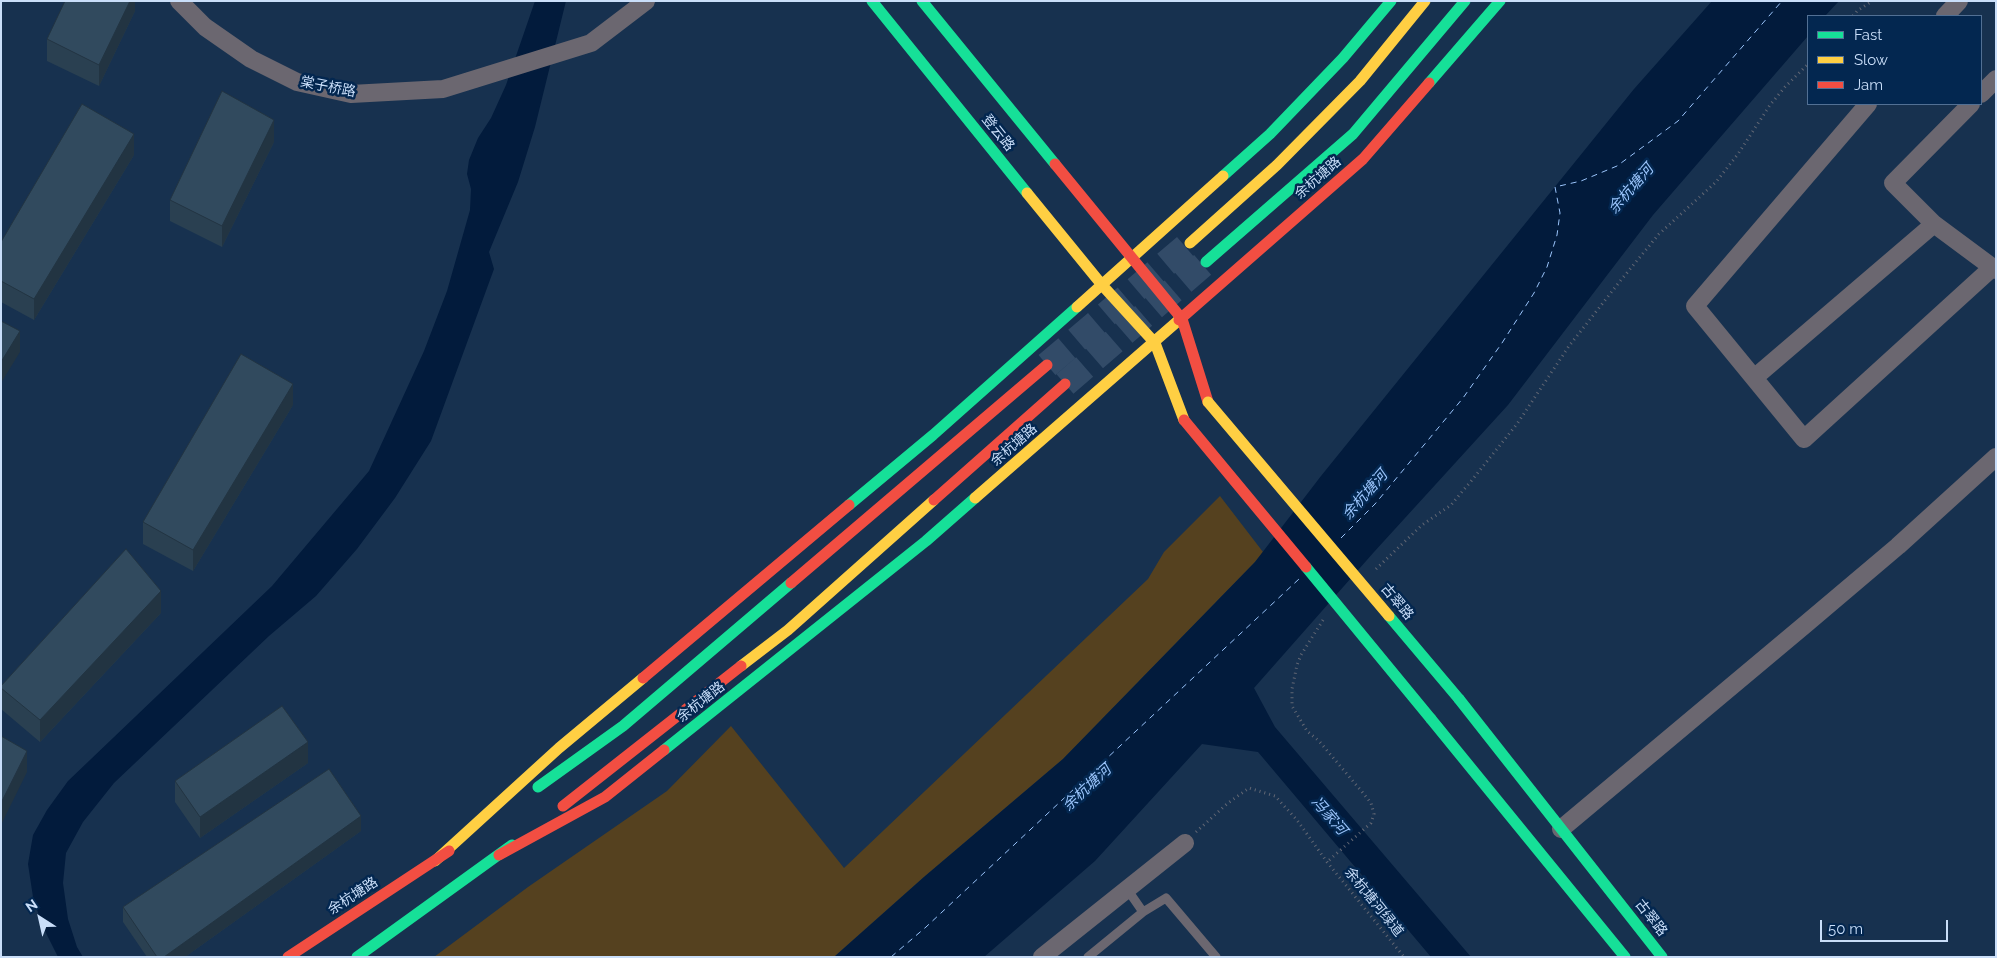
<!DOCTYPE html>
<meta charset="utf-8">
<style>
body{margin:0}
#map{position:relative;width:1997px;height:958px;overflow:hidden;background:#17314f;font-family:Raleway,sans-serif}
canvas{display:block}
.frame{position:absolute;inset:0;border:2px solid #c9def9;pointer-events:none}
.legend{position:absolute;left:1807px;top:15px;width:175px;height:90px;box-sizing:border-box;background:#032750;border:1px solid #527094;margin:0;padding:6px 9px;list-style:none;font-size:15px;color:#c9def9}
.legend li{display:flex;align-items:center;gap:10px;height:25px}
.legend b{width:25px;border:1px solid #527094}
.north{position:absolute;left:15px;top:893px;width:50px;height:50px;-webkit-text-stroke:4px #032750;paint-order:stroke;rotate:325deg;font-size:14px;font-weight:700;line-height:20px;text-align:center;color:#c9def9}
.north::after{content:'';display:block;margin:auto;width:18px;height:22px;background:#c9def9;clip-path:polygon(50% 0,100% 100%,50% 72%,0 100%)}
.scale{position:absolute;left:1820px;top:920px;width:128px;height:22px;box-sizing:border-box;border:2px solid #c9def9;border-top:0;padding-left:6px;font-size:15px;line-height:18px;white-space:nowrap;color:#c9def9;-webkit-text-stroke:4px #032750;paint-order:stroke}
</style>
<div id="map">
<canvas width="1997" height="958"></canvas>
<div class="frame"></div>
<ul class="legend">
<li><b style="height:6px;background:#16e098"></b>Fast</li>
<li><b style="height:6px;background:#ffcf43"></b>Slow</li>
<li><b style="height:6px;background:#f24e42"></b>Jam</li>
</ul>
<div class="north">N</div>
<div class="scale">50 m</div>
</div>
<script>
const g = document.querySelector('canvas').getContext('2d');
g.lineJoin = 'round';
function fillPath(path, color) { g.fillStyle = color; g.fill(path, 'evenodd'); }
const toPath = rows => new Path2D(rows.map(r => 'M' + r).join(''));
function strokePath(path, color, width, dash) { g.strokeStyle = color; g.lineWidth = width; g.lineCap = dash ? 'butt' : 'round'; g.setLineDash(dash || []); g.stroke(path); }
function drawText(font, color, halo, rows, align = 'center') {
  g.font = font + ' Raleway,"Noto Sans SC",sans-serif'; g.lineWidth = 5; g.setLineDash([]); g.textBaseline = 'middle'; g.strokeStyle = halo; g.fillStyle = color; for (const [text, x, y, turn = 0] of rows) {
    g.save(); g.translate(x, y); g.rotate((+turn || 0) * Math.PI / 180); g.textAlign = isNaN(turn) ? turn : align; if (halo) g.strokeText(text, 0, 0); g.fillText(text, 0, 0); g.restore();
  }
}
const green = toPath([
 [1220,496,1263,552,1255,562,1063,759,924,877,834,957,434,957,528,887,667,791,731,726,844,868,1148,579,1164,552]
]);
const water = toPath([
 [535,1,566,1,535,127,518,182,489,252,494,269,431,441,395,498,357,549,316,596,269,636,114,783,83,822,66,853,63,883,68,919,77,947,83,957,58,957,42,925,33,897,28,864,33,835,47,810,68,781,272,586,369,471,424,351,447,291,470,210,471,189,467,174,469,160,478,138,491,118,506,85],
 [1712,1,1839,1,1825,16,1808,16,1808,36,1653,215,1508,405,1374,552,1254,688,1275,727,1471,957,1431,957,1258,752,1202,744,1095,861,984,957,834,957,924,877,1063,759,1255,562,1321,476,1634,89]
]);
const ferry = toPath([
 [1341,538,1375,504,1463,398,1502,343,1534,293,1547,267,1557,235,1560,213,1555,187,1581,181,1617,166,1678,121,1782,1],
 [891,957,926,927,1299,579]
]);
const primaryTunnel = toPath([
 [1047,365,1190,243],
 [1065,384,1206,262]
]);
const path = toPath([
 [1853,16,1857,11,1872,1],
 [1376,569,1422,525,1451,505,1472,480,1517,424,1569,346,1621,280,1659,234,1716,182,1738,154,1770,105,1785,87,1808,64],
 [1323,620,1301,655,1297,665,1292,689,1292,706,1307,731,1319,741,1363,793,1371,803,1374,814,1371,823,1327,862],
 [1196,832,1228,803,1249,788,1275,796,1297,820,1327,862,1404,957]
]);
const lane = toPath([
 [1143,912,1166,898,1216,957],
 [1088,957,1143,912,1127,889]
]);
const street = toPath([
 [179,1,205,27,251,59,297,82,351,94,443,89,591,43,646,1],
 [1945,16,1959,1],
 [1981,94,1996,79],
 [1868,104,1695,306,1804,439,1993,267],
 [1934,224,1996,270],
 [1754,378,1934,224,1893,183,1971,104],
 [1561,829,1807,623,1898,546,1996,457],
 [1042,957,1185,843]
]);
const fast = toPath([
 [872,1,1027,193],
 [922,1,1055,164],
 [1429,83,1500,1],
 [1223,176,1270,134,1343,58,1391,1],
 [1206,262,1353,134,1465,1],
 [849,505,933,435,1077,307],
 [1459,699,1662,957],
 [1431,719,1625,957],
 [664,750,926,541,975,498],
 [538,787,623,726,791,583],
 [357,957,512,845]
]);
const slow = toPath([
 [1027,193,1102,285,1155,343,1184,420],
 [1190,243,1277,165,1360,81,1425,1],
 [1077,307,1223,176],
 [975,498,1179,320],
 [741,666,788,630,934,500],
 [435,861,559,748,643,678]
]);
const jam = toPath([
 [1055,164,1182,319,1208,402],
 [1179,320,1363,159,1429,83],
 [934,500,1065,384],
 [791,583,1047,365],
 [643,678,849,505],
 [563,806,741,666],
 [499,855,605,797,664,750],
 [288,957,449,851]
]);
const fastBridge = toPath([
 [1306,567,1431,719],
 [1389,616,1459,699]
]);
const slowBridge = toPath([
 [1208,402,1389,616]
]);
const jamBridge = toPath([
 [1184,420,1306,567]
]);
const wall = toPath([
 [135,1,135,11,99,86,47,61,47,39],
 [274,142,222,247,170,221,170,200],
 [134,155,34,320,1,302,1,242],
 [293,405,193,571,143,544,143,522],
 [161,613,40,742,1,709,1,686],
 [308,763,200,838,175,802,175,781],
 [361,831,185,957,147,957,123,922,123,907]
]);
const shadedWall = toPath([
 [130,1,135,1,135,11,99,86,99,65],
 [274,120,274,142,222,247,222,226],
 [134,134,134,155,34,320,34,299],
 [20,331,20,352,1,383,1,362],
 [293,384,293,405,193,571,193,550],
 [161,591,161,613,40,742,40,720],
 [308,742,308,763,200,838,200,817],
 [27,751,27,772,1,825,1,803],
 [361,816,361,831,185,957,164,957]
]);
const building = toPath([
 [65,1,130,1,99,65,47,39,65,1],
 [222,91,274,120,222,226,170,200,222,91],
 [82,104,134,134,34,299,1,281,1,242,82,104],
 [1,321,20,331,1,362,1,321],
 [241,354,293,384,193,550,143,522,241,354],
 [126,549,161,591,40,720,1,688,1,686,126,549],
 [282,706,308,742,200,817,175,781,282,706],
 [1,736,27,751,1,803,1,736],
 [329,769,361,816,164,957,157,957,123,907,329,769]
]);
const streetNames = [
 ["棠子桥路",328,87,11],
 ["登云路",998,133,51],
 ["余杭塘路",1318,178,-41],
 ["余杭塘路",1014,445,-41],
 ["古翠路",1397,602,50],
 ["余杭塘路",701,702,-38],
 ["余杭塘路",353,896,-33],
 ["余杭塘河绿道",1374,902,51],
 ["古翠路",1651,918,52]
];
const waterNames = [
 ["余杭塘河",1631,189,-49],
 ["余杭塘河",1365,495,-49],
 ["余杭塘河",1087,788,-43],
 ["冯家河",1329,816,49]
];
fillPath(green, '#55411f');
fillPath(water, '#021b3c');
strokePath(ferry, '#9ac4fb', 1, [6, 5]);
strokePath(primaryTunnel, '#324b68', 26, [26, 13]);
strokePath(path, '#626774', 3, [1, 4]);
strokePath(lane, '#6b6770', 9);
strokePath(street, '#6b6770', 18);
strokePath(fast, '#16e098', 11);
strokePath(slow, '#ffcf43', 11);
strokePath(jam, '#f24e42', 11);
strokePath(fastBridge, '#16e098', 11);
strokePath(slowBridge, '#ffcf43', 11);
strokePath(jamBridge, '#f24e42', 11);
fillPath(wall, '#2a4051');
fillPath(shadedWall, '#223442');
fillPath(building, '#314a5e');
strokePath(building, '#223442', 1);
drawText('14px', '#c9def9', '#032750', streetNames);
drawText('italic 15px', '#9ac4fb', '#032750', waterNames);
</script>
